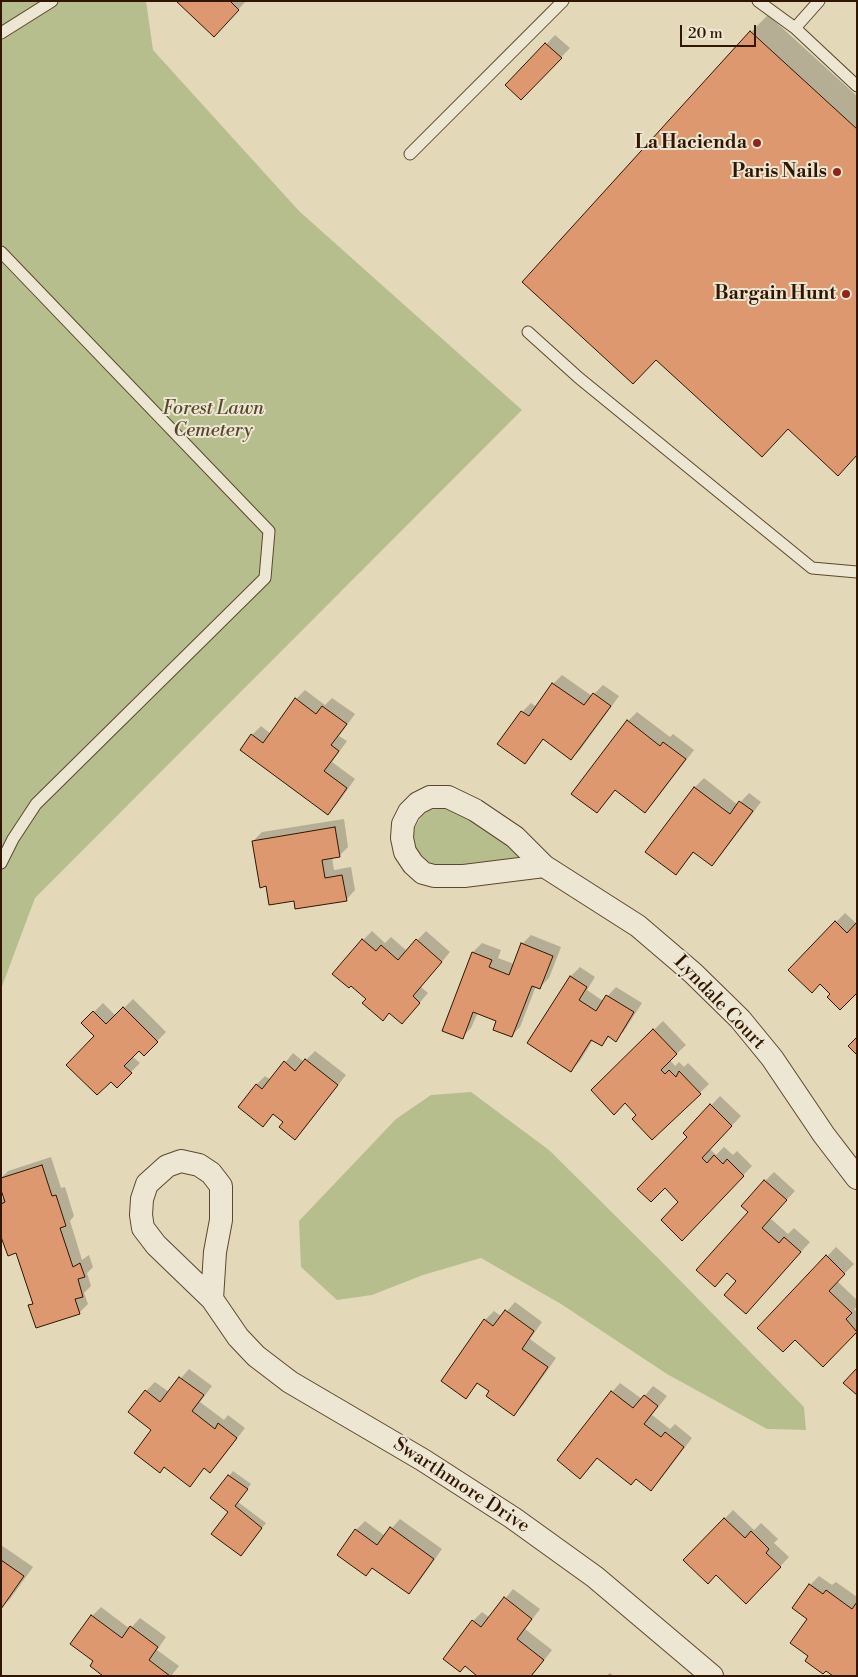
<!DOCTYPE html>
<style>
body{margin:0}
#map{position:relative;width:858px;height:1677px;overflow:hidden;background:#e3d9b9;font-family:"Libre Bodoni",serif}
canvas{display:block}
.frame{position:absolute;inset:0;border:2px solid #301600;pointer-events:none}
.scale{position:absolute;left:680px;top:25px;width:76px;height:22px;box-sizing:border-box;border:2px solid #301600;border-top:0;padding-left:6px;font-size:15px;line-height:18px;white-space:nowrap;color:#301600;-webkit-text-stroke:4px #ede6d2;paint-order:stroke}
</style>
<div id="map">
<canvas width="858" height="1677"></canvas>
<div class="frame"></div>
<div class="scale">20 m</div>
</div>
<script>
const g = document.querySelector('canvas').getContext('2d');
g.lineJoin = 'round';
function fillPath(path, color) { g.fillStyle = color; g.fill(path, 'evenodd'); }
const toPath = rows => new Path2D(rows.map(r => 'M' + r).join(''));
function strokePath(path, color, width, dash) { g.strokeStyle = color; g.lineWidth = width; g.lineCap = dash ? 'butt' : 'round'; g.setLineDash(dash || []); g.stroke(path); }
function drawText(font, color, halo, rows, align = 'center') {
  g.font = font + ' "Libre Bodoni",serif'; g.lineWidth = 4; g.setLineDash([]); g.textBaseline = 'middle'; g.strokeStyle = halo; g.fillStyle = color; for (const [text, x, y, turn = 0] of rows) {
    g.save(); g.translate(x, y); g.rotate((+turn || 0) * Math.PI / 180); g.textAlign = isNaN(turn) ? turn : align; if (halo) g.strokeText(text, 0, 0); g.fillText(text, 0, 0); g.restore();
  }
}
const green = toPath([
 [1,1,146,1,153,50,299,211,522,410,35,898,1,989],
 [451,806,525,856,507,862,484,862,445,867,431,864,424,859,416,850,413,842,413,830,422,816,428,811,441,807],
 [471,1092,549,1150,660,1260,804,1407,806,1430,767,1429,667,1374,561,1304,481,1258,423,1275,372,1295,337,1300,301,1267,299,1221,396,1119,431,1095]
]);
const shadow = toPath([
 [178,1,246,1,223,26],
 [768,15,857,96,857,455,751,32],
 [555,35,570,48,530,90,507,85],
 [562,675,592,696,603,685,619,696,580,750,571,759,544,739,525,762,522,712,531,703,537,707,553,684],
 [305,690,325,705,332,698,355,714,339,736,347,741,332,762,355,779,337,804,328,813,252,735,261,726,271,734,296,699],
 [637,712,670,737,673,734,694,750,654,802,645,811,616,789,597,812,628,721],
 [704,778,738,805,749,793,761,802,721,855,712,864,695,851,676,873,647,852,695,787],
 [344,819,348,847,339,856,332,857,334,870,351,867,355,890,346,900,295,899,253,841,262,832],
 [845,913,857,924,832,994,836,922],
 [372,931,385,943,391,937,407,951,426,931,450,952,421,987,428,993,411,1013,390,1012,368,998,363,940],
 [531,935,561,947,549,978,540,987,536,986,520,1027,511,1036,498,1020,478,1012,471,1028,462,1037,444,1030,473,952,482,943,501,950,498,958,514,964,522,944],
 [580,967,595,977,587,990,603,1001,616,987,642,1003,624,1031,615,1040,610,1036,601,1045,593,1040,580,1061,571,1070,529,1043,571,976],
 [133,999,166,1032,144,1055,139,1049,132,1056,140,1063,117,1086,96,1036,83,1023,103,1003,116,1016],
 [663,1021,686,1045,670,1060,675,1066,679,1062,684,1067,688,1063,709,1084,652,1139,638,1115,625,1102,592,1090],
 [315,1051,346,1075,304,1129,295,1138,285,1122,274,1113,263,1125,256,1085,265,1076,271,1080,293,1053,304,1062],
 [720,1096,741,1116,710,1149,716,1155,724,1147,733,1155,737,1151,752,1166,682,1239,680,1202,689,1137,685,1133],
 [51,1157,61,1188,65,1187,74,1216,70,1221,82,1260,89,1255,93,1267,87,1273,91,1286,84,1293,88,1304,79,1313,30,1306,34,1302,17,1252,1,1233,1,1199,5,1197,1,1186,1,1178,8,1171],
 [774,1172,795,1191,770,1218,788,1234,794,1228,810,1242,746,1313,738,1281,750,1212,765,1181],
 [836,1247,854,1264,837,1281,857,1300,857,1307,854,1309,857,1312,857,1330,823,1365,795,1338,759,1328],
 [515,1302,542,1322,530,1339,556,1358,523,1405,514,1414,491,1391,479,1382,465,1398,442,1381,485,1320,494,1311,502,1317],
 [189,1369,212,1386,200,1402,224,1420,228,1415,245,1428,219,1462,210,1471,205,1467,190,1485,165,1466,160,1472,146,1391,155,1382,169,1392],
 [620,1383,642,1399,653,1386,667,1396,652,1415,670,1429,675,1424,692,1438,660,1480,651,1489,636,1478,598,1457,580,1477,612,1392],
 [233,1471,251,1484,238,1502,266,1523,245,1550,230,1511,212,1498],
 [733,1510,754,1530,761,1523,778,1539,774,1543,789,1557,755,1594,685,1560],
 [400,1519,442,1549,418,1583,409,1592,373,1567,366,1575,356,1530,365,1521,385,1536],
 [1,1545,33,1567,10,1599,1,1608],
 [819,1576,832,1585,836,1582,857,1597,857,1676,810,1656,810,1585],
 [513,1589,540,1609,525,1629,552,1650,532,1676,479,1676,466,1665,444,1658,473,1621,482,1612,490,1618],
 [101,1607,130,1629,140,1618,166,1637,157,1650,179,1666,171,1676,105,1676,95,1661,92,1616],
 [610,1673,614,1676,606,1676]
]);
const building = toPath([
 [176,1,230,1,239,10,214,37,176,1],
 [750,31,857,129,857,455,838,476,788,429,762,457,656,360,633,384,522,282,750,31],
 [545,43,562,58,521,100,505,85,545,43],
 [552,683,584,705,593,693,611,706,571,760,543,739,525,764,497,744,521,711,529,716,552,683],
 [295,698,316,714,322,706,347,724,331,745,339,751,324,771,347,788,328,815,240,750,251,734,263,743,295,698],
 [627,720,660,746,663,742,686,759,645,813,615,790,597,813,571,794,627,720],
 [694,787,730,814,739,801,753,811,712,866,693,852,676,875,645,852,694,787],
 [335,827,340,857,322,860,325,878,342,875,347,901,295,909,294,901,269,905,266,886,260,888,252,841,335,827],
 [835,921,847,933,857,922,857,993,840,1010,827,997,830,994,820,984,812,993,788,970,835,921],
 [362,939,376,951,381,945,398,960,416,939,442,962,413,996,420,1003,402,1024,389,1013,383,1021,362,1003,366,999,351,986,349,988,332,974,362,939],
 [521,943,553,956,540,989,532,986,512,1037,493,1030,496,1021,473,1012,463,1039,442,1031,472,952,492,960,489,967,509,975,521,943],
 [570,976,587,987,579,1000,596,1011,606,995,634,1012,616,1042,608,1036,602,1046,591,1040,571,1072,527,1043,570,976],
 [123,1007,158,1042,144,1056,139,1051,124,1066,132,1073,117,1088,111,1082,97,1095,66,1065,94,1036,81,1023,93,1011,106,1024,123,1007],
 [653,1029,677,1054,661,1070,665,1074,669,1070,676,1077,679,1071,701,1094,652,1140,632,1119,636,1115,625,1103,614,1115,591,1090,653,1029],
 [857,1037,857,1055,848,1046,857,1037],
 [305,1059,338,1085,295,1140,279,1127,283,1122,273,1114,263,1127,238,1107,256,1084,262,1089,284,1061,295,1071,305,1059],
 [710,1104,732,1126,702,1158,707,1163,714,1155,723,1164,727,1159,744,1176,682,1241,661,1220,678,1202,665,1188,651,1202,637,1189,687,1137,683,1133,710,1104],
 [42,1165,52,1196,56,1195,66,1226,60,1228,73,1267,80,1263,85,1277,78,1279,83,1297,75,1299,80,1314,36,1328,28,1305,33,1304,16,1253,8,1256,1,1237,1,1204,5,1202,1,1190,1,1178,42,1165],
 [764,1180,787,1200,762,1228,779,1243,784,1237,801,1252,746,1314,724,1295,736,1281,727,1273,715,1287,696,1270,748,1212,741,1206,764,1180],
 [826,1255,845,1274,829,1291,852,1313,846,1319,857,1332,823,1367,795,1340,783,1352,757,1328,826,1255],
 [505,1310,534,1331,522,1349,548,1367,514,1416,486,1396,489,1391,477,1383,466,1399,441,1381,484,1319,493,1326,505,1310],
 [857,1368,857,1395,843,1383,857,1368],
 [179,1377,204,1395,192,1411,215,1429,218,1423,237,1438,210,1473,204,1468,190,1487,164,1467,160,1473,134,1453,151,1430,128,1412,145,1390,160,1402,179,1377],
 [611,1391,633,1408,644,1395,658,1406,644,1424,661,1437,665,1432,684,1447,651,1491,636,1479,631,1485,597,1458,580,1479,557,1460,611,1391],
 [228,1475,248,1489,235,1506,262,1528,241,1556,211,1534,228,1512,210,1498,228,1475],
 [724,1518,745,1538,751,1531,769,1549,766,1553,781,1567,746,1604,716,1575,708,1584,683,1560,724,1518],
 [390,1527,434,1559,409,1594,372,1568,366,1576,337,1555,355,1529,377,1545,390,1527],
 [1,1560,24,1576,1,1609,1,1560],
 [809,1584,823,1594,826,1590,852,1609,857,1602,857,1676,833,1676,826,1671,823,1674,805,1661,808,1656,790,1643,807,1619,792,1608,809,1584],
 [504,1597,532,1619,517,1639,544,1660,531,1676,477,1676,465,1666,460,1672,443,1659,472,1620,481,1627,504,1597],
 [91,1615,122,1638,130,1626,158,1647,149,1660,170,1676,103,1676,90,1666,93,1661,70,1644,91,1615]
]);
const service = toPath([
 [758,1,795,28],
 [819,1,795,28,857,86],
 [1,33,52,1],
 [410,154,563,1],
 [1,252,269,531,265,578,36,804,13,839,1,863],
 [528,332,579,378,812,568,857,572]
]);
const minor = toPath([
 [544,866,464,876,434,876,423,873,413,864,405,852,402,838,403,824,409,812,418,803,430,797,448,797,475,810,515,837,544,866,638,926,693,973,740,1019,772,1058,824,1135,857,1178],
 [212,1299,215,1252,221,1220,221,1186,211,1173,199,1165,181,1161,167,1166,147,1184,142,1199,141,1215,143,1228,156,1245,212,1299,238,1337,256,1356,290,1382,423,1460,513,1518,595,1577,712,1676]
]);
const markers = [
 [757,143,5,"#8f2418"],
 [837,172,5,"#8f2418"],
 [846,294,5,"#8f2418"]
];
const poiNames = [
 ["La Hacienda",747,143],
 ["Paris Nails",827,172],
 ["Bargain Hunt",836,294]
];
const parkNames = [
 ["Forest Lawn",213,409],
 ["Cemetery",213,431]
];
const streetNames = [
 ["Lyndale Court",719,1003,46],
 ["Swarthmore Drive",461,1486,33]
];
fillPath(green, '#b6be8e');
fillPath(shadow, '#0003');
fillPath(building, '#dd986f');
strokePath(building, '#301600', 1);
strokePath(service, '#5d472e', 13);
strokePath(minor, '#5d472e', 24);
strokePath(service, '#ede6d2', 11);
strokePath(minor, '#ede6d2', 22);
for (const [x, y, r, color] of markers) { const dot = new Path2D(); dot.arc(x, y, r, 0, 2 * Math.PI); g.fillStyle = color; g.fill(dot); strokePath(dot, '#ede6d2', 2); }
drawText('bold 19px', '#301600', '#ede6d2', poiNames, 'right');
drawText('italic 19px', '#58482b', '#ede6d2', parkNames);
drawText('19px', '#301600', '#ede6d2', streetNames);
</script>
